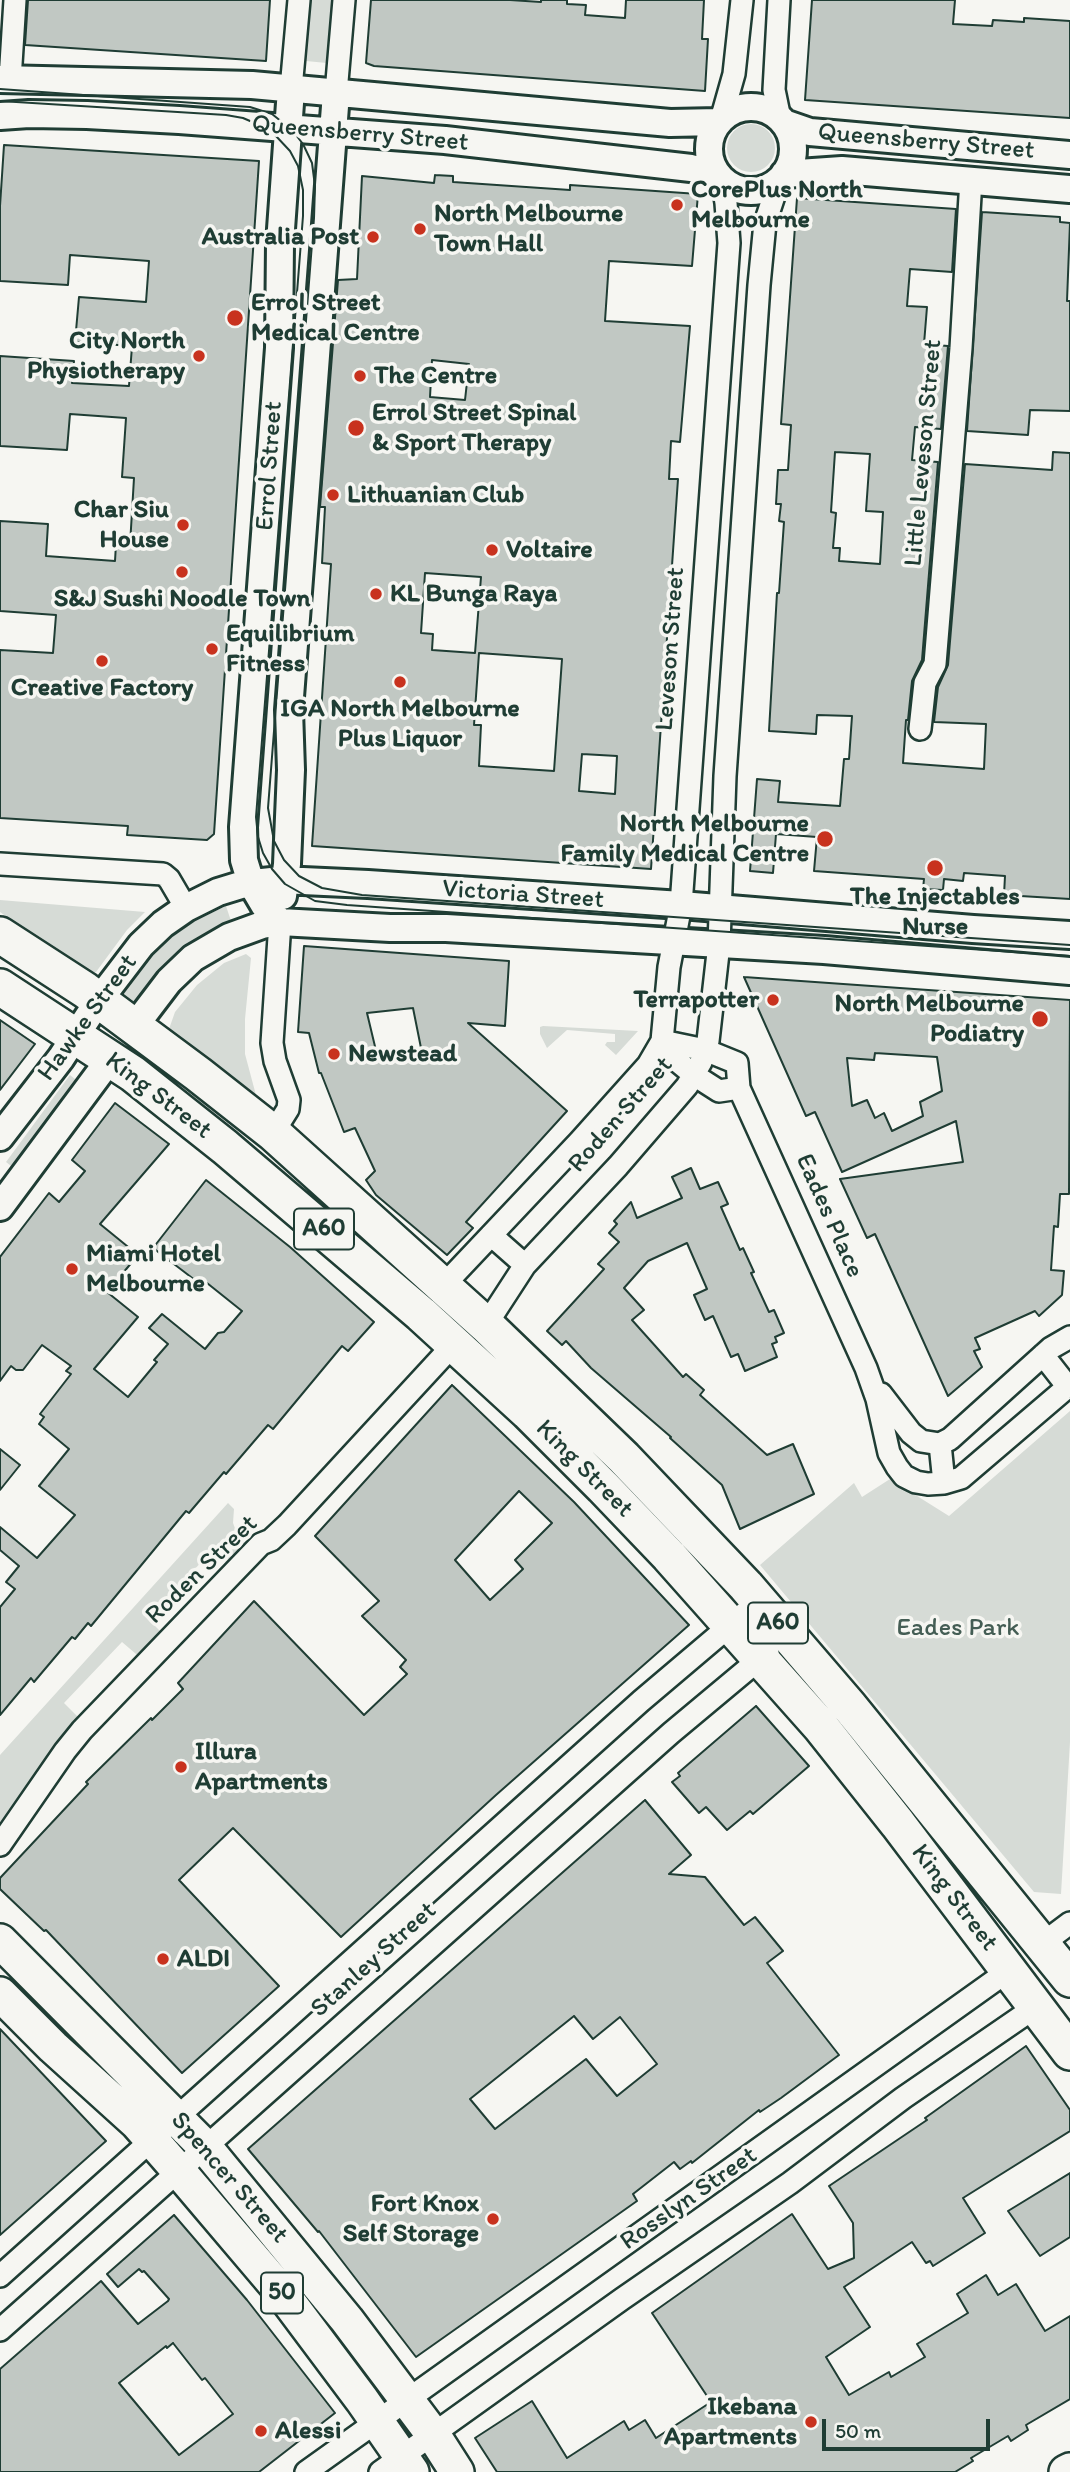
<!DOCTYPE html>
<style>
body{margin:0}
#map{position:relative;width:1070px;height:2472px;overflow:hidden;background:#f6f6f2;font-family:Itim,sans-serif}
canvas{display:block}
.scale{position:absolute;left:822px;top:2419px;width:168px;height:32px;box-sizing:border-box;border:4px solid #1f3d34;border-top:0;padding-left:9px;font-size:21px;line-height:24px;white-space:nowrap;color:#1f3d34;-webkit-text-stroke:5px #f6f6f2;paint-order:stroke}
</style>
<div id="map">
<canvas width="1070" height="2472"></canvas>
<div class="scale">50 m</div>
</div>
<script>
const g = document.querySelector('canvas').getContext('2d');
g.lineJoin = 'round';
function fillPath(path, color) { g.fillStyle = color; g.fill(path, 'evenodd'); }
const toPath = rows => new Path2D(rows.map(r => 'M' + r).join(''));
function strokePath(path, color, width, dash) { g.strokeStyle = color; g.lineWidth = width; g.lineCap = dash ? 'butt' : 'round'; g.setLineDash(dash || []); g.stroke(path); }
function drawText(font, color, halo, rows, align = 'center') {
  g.font = font + ' Itim,sans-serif'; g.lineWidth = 7; g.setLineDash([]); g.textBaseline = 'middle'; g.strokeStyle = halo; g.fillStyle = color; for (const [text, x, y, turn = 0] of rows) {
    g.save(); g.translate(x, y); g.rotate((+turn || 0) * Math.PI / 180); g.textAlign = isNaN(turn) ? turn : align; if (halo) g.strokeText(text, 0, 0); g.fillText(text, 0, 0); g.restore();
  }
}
const green = toPath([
 [307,0,333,0,327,63,306,61,304,55],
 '727 148a24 24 0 1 1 48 0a24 24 0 1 1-48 0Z',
 [0,900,145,912,127,930,96,972,89,974,0,912],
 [226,906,232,924,138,1004,122,993,150,956,167,941,195,920],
 [246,954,251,958,245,1019,245,1054,257,1099,212,1060,175,1036,169,1029,175,1012,197,985,224,963],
 [543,1026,638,1031,616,1055,605,1045,607,1042,615,1042,615,1034,567,1030,547,1048,540,1034,540,1027],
 [70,1075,80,1083,15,1169,6,1162],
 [1070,1411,1070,1742,1061,1894,1034,1892,760,1565,854,1483,862,1497,890,1479,949,1516],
 [228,1503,234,1509,233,1523,236,1531,248,1548,229,1565,212,1550,149,1620,165,1636,143,1660,122,1642,64,1703,84,1723,42,1764,35,1776,33,1788,0,1830,0,1755]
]);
const building = toPath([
 [28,0,270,0,266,61,25,45,28,0],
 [371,0,510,0,541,2,541,0,567,0,567,4,586,5,585,15,625,18,626,0,704,0,702,39,708,39,705,91,374,66,366,63,371,0],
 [812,0,955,0,953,24,992,26,993,20,1024,22,1024,18,1070,21,1070,118,805,100,812,0],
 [4,145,259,161,214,834,207,840,127,835,128,826,0,818,0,650,53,653,56,615,0,611,0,521,48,524,46,556,115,561,116,544,130,545,134,478,122,477,126,418,70,414,67,450,0,446,0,356,74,361,72,383,129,386,132,346,75,342,79,297,146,302,149,261,70,255,68,285,0,281,0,206,4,145],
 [435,175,453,176,453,182,570,190,570,185,698,194,692,266,609,261,605,321,690,326,680,442,671,441,669,479,678,479,651,869,312,846,331,564,322,563,325,507,320,507,338,280,357,279,362,176,434,183,435,175],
 [432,360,469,364,465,400,430,397,432,360],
 [425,573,481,577,475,653,432,650,433,634,421,633,425,573],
 [479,653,562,659,554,771,479,766,481,725,474,725,479,653],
 [582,754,617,756,615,794,579,791,582,754],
 [797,198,956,209,952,272,910,269,907,306,927,307,924,344,948,346,941,429,915,427,912,460,938,462,922,660,912,681,908,720,906,720,903,763,984,769,986,724,934,722,938,687,948,665,965,464,1052,470,1053,452,1070,453,1070,899,1004,895,1005,876,964,873,963,881,944,879,943,890,923,889,924,879,814,871,817,837,776,834,773,873,750,871,757,779,780,781,778,802,840,806,844,759,849,759,852,716,817,715,816,734,769,731,777,593,779,593,784,522,779,521,781,504,776,504,778,470,788,470,791,425,781,424,797,198],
 [835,452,870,454,866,511,883,512,880,564,839,561,840,548,833,548,836,513,831,512,835,452],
 [982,212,1060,217,1060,222,1070,223,1067,301,1070,301,1070,411,1030,410,1028,435,967,431,982,212],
 [304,946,509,961,505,1026,468,1023,567,1111,466,1222,473,1228,447,1255,376,1195,366,1180,375,1171,355,1128,344,1132,321,1073,319,1073,309,1033,298,1032,304,946],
 [413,1008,422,1053,378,1059,367,1013,413,1008],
 [744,977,1070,1000,1069,1194,1060,1194,1058,1227,1054,1226,1051,1270,1064,1271,1062,1295,1039,1316,1035,1311,975,1338,980,1349,974,1351,982,1367,948,1396,875,1234,867,1238,840,1179,963,1162,956,1121,842,1172,815,1112,806,1116,744,977],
 [875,1053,937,1057,942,1091,920,1102,923,1116,892,1131,884,1113,875,1118,867,1100,852,1106,847,1058,874,1060,875,1053],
 [0,1020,35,1044,0,1090,0,1020],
 [115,1103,169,1144,100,1224,138,1255,107,1292,138,1317,94,1369,128,1397,157,1362,154,1360,168,1344,149,1328,162,1314,205,1349,218,1333,224,1332,242,1311,207,1283,204,1287,153,1248,206,1180,290,1247,374,1322,348,1351,342,1346,273,1429,268,1425,226,1474,224,1472,189,1513,186,1511,91,1626,88,1623,75,1639,72,1637,34,1682,31,1678,0,1715,0,1607,15,1589,6,1582,19,1566,0,1550,0,1527,37,1558,75,1515,39,1486,69,1449,39,1424,44,1417,40,1414,71,1374,66,1371,71,1366,42,1345,23,1370,16,1370,11,1366,0,1381,0,1257,49,1193,59,1202,85,1171,72,1160,115,1103],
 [691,1168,700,1189,718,1182,728,1204,721,1207,740,1250,743,1248,754,1272,751,1273,769,1312,774,1310,784,1333,775,1337,777,1342,772,1344,777,1357,745,1371,738,1354,731,1357,713,1316,705,1320,694,1295,707,1289,687,1243,648,1261,624,1288,644,1310,632,1320,683,1377,686,1374,704,1390,700,1395,767,1455,793,1444,814,1494,740,1529,722,1485,670,1438,671,1437,591,1368,566,1341,562,1345,547,1331,604,1269,598,1264,619,1242,609,1233,617,1224,614,1221,631,1202,637,1218,682,1198,672,1177,691,1168],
 [452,1385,574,1502,689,1625,496,1795,341,1937,233,1828,179,1880,279,1986,182,2073,46,1930,44,1931,0,1889,0,1878,88,1784,86,1782,151,1718,152,1720,183,1689,178,1683,254,1601,364,1715,407,1674,400,1667,406,1660,362,1616,379,1601,315,1536,452,1385],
 [519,1491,552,1523,515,1560,523,1569,490,1600,455,1560,519,1491],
 [0,1449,20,1465,0,1490,0,1449],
 [756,1706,809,1766,753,1814,750,1811,727,1830,706,1807,699,1813,672,1782,680,1776,678,1773,756,1706],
 [645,1800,691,1855,669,1874,705,1877,744,1925,755,1917,783,1951,767,1963,839,2055,781,2098,760,2112,759,2110,692,2163,691,2161,680,2169,674,2162,633,2194,637,2201,416,2357,319,2231,318,2232,248,2149,645,1800],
 [574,2016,593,2039,620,2017,657,2064,617,2096,586,2059,495,2129,470,2099,574,2016],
 [0,2029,106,2141,0,2235,0,2029],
 [1026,2046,1070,2110,1070,2131,963,2198,985,2233,933,2266,930,2261,926,2263,912,2242,844,2287,870,2327,826,2357,849,2395,889,2372,891,2377,925,2357,917,2344,968,2313,957,2294,986,2275,998,2295,1016,2284,1045,2331,1070,2316,1070,2399,1026,2425,1028,2430,1011,2441,1008,2436,971,2458,973,2461,955,2472,497,2472,475,2438,532,2401,567,2458,624,2421,629,2430,645,2420,656,2438,711,2402,652,2313,792,2214,828,2269,854,2258,853,2223,829,2186,927,2120,925,2118,1026,2046],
 [1070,2173,1070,2237,1040,2256,1008,2211,1070,2173],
 [174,2215,247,2300,335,2413,259,2472,0,2472,0,2369,101,2281,138,2324,168,2301,169,2299,144,2271,142,2272,139,2269,118,2287,107,2274,174,2215],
 [173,2343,202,2380,205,2378,233,2414,179,2455,119,2383,166,2346,167,2348,173,2343]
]);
const minor = toPath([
 [779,0,774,90,780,119],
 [10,80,15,0],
 [291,89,299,0],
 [336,93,344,0],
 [721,120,734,74,742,0],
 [920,729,925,683,935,664,961,348,971,179],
 [0,864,163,874,169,879,186,908],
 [662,1041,705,1050,737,1063,739,1088,866,1368,877,1399,889,1453,897,1467,904,1476,916,1482,928,1484,944,1483,961,1478,1070,1385],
 [660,1047,694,1075,719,1091,739,1088],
 [273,1133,288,1109,289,1100,275,1061,272,1043,280,922],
 [491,1235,525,1265],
 [443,1286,579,1142,648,1065,662,1041,669,967,681,905,729,243,726,203,722,178],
 [486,1325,525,1265,618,1166,687,1086,701,1062,708,1041,719,944,725,776,759,285,765,223,780,178],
 [1043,1355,1068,1387],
 [881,1394,911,1433,921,1441,940,1444,950,1439,1051,1348,1070,1337],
 [940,1444,944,1483],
 [0,1845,65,1751,82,1730,261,1544,271,1540,287,1525,454,1344],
 [1042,1944,1070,1923],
 [0,2276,641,1701,759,1601],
 [0,2330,671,1733,768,1652],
 [306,2472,1008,1971],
 [380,2472,622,2299,790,2183,903,2098,1037,2006]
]);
const tertiary = toPath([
 [0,79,252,85,670,123,719,122],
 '709 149a42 42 0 1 1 84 0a42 42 0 1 1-84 0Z',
 [0,116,29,114,87,115,179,120,445,140,691,168,718,175],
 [784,123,810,132,1070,155],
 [784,174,842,170,1070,189],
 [283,896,287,864,291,770,289,710,336,93],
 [280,922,264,905,251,883,244,860,243,827,279,348,280,243,291,89],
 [134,1027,169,981,193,958,229,937,262,925,280,922,390,928,446,928,824,950,1070,971],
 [0,1137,61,1058,99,1000,141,945,163,924,186,908,218,892,244,884,281,880,368,884,681,905,973,929,1070,935],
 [0,1207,110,1059]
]);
const primary = toPath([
 [0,1941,205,2147,347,2320,434,2436,457,2472],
 [0,1994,53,2047,137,2123,178,2170,279,2289,362,2400,412,2472],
 [1066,2472,1070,2470]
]);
const trunk = toPath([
 [0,935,85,990,198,1074,273,1133,486,1325,624,1458,746,1586,850,1707,1070,1979],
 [0,987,133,1074,225,1147,421,1314,528,1412,603,1487,669,1556,821,1727,898,1824,1070,2052]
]);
const tram = toPath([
 [0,89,250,107,272,114,292,130,303,144,312,163,315,186,314,218,268,808,274,841,284,860,299,876,322,888,362,895,1070,945],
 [0,101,226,115,243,118,264,127,275,135,290,151,298,166,303,190,303,216,256,817,258,837,263,853,272,869,285,884,315,901,347,905,1070,956]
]);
const markers = [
 [677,205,7,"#c8321e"],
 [420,229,7,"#c8321e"],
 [373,237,7,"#c8321e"],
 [235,318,9,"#c8321e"],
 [199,356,7,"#c8321e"],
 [360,376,7,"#c8321e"],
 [356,428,9,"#c8321e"],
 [333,495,7,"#c8321e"],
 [183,525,7,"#c8321e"],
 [492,550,7,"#c8321e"],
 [182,572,7,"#c8321e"],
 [376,594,7,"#c8321e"],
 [212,649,7,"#c8321e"],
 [102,661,7,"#c8321e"],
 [400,682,7,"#c8321e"],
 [825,839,9,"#c8321e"],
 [935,868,9,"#c8321e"],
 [773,1000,7,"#c8321e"],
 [1040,1019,9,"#c8321e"],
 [334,1054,7,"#c8321e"],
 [72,1269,7,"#c8321e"],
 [181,1767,7,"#c8321e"],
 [163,1959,7,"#c8321e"],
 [493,2219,7,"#c8321e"],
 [811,2422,7,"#c8321e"],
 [261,2431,7,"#c8321e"]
];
const shields = [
 [324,1229,60],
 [778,1623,60],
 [282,2293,42]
];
const shieldNames = [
 ["A60",324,1229],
 ["A60",778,1623],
 ["50",282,2293]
];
const streetNames = [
 ["Queensberry Street",360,134,5],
 ["Queensberry Street",926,142,5],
 ["Little Leveson Street",924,453,-85],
 ["Errol Street",270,466,-86],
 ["Leveson Street",671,649,-86],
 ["Victoria Street",523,895,4],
 ["Hawke Street",88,1018,-54],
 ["King Street",158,1096,37],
 ["Roden Street",621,1115,-49],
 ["Eades Place",829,1216,66],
 ["King Street",584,1469,45],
 ["Roden Street",202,1570,-44],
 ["King Street",954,1898,53],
 ["Stanley Street",374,1960,-42],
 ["Spencer Street",229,2178,49],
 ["Rosslyn Street",689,2199,-35]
];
const poiNames = [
 ["CorePlus North",691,190],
 ["Melbourne",691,220],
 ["North Melbourne",434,214],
 ["Town Hall",434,244],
 ["Australia Post",359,237,"right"],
 ["Errol Street",251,303],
 ["Medical Centre",251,333],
 ["City North",185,341,"right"],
 ["Physiotherapy",185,371,"right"],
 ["The Centre",374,376],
 ["Errol Street Spinal",372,413],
 ["& Sport Therapy",372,443],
 ["Lithuanian Club",347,495],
 ["Char Siu",169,510,"right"],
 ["House",169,540,"right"],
 ["Voltaire",506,550],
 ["KL Bunga Raya",390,594],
 ["S&J Sushi Noodle Town",182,599,"center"],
 ["Equilibrium",226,634],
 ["Fitness",226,664],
 ["Creative Factory",102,688,"center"],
 ["IGA North Melbourne",400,709,"center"],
 ["Plus Liquor",400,739,"center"],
 ["North Melbourne",809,824,"right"],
 ["Family Medical Centre",809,854,"right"],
 ["The Injectables",935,897,"center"],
 ["Nurse",935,927,"center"],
 ["Terrapotter",759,1000,"right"],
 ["North Melbourne",1024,1004,"right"],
 ["Podiatry",1024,1034,"right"],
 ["Newstead",348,1054],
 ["Miami Hotel",86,1254],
 ["Melbourne",86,1284],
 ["Illura",195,1752],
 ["Apartments",195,1782],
 ["ALDI",177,1959],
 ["Fort Knox",479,2204,"right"],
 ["Self Storage",479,2234,"right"],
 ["Ikebana",797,2407,"right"],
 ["Apartments",797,2437,"right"],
 ["Alessi",275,2431]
];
const parkNames = [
 ["Eades Park",958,1628]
];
fillPath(green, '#d6dbd6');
fillPath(building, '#c1c8c3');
strokePath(building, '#1f3d34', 2);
strokePath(minor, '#1f3d34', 26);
strokePath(tertiary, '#1f3d34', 32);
strokePath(primary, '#1f3d34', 38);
strokePath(trunk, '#1f3d34', 40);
strokePath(minor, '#f6f6f2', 21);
strokePath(tertiary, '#f6f6f2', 26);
strokePath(primary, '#f6f6f2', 33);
strokePath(trunk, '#f6f6f2', 35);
strokePath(tram, '#1f3d34', 2);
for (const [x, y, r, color] of markers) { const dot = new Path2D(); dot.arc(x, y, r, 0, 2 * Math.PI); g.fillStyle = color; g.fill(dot); strokePath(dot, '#f6f6f2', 2.5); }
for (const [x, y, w] of shields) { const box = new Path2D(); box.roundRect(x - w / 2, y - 20.5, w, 41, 5); g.fillStyle = '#f6f6f2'; g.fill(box); strokePath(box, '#1f3d34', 2); }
drawText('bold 24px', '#1f3d34', null, shieldNames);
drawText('26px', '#1f3d34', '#f6f6f2', streetNames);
drawText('bold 26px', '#1f3d34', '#f6f6f2', poiNames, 'left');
drawText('26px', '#445d54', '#f6f6f2', parkNames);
</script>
